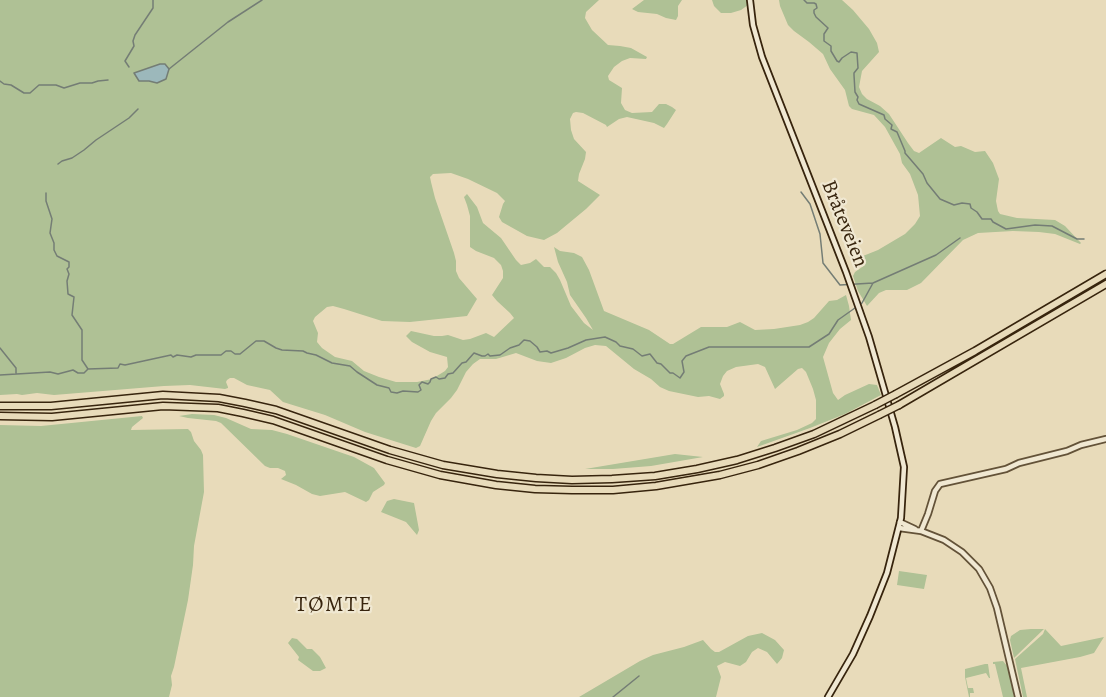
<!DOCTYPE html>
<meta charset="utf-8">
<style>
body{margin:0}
canvas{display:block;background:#e8dbba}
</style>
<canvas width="1106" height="697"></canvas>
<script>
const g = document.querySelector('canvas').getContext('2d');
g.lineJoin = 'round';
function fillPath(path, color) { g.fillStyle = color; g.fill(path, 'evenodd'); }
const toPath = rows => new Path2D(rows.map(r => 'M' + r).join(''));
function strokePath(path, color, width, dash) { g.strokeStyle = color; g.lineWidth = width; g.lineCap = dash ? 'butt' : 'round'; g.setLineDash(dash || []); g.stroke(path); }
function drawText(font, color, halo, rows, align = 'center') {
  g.font = font + ' Alegreya,serif'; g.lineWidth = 4.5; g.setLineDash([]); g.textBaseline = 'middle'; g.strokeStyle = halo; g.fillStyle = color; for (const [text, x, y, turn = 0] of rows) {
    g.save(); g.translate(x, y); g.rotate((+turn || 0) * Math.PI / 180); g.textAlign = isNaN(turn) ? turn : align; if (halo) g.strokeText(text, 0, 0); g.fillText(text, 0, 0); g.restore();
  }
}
const green = toPath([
 [0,0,599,0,586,12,585,18,592,30,608,45,620,46,631,48,647,57,646,59,630,58,622,61,614,67,608,76,609,80,622,88,621,103,625,110,632,113,652,112,659,104,666,104,672,107,676,110,667,124,664,128,654,123,627,117,619,119,607,127,606,125,583,113,576,112,573,113,570,119,571,130,574,139,586,152,585,159,579,174,578,181,600,195,586,209,557,233,544,240,527,236,502,222,499,217,503,204,505,201,497,193,468,179,451,173,433,174,430,177,431,182,435,198,454,253,456,261,456,271,459,278,477,299,467,316,410,322,382,321,344,309,333,306,327,307,315,317,313,321,318,333,317,342,322,348,335,357,352,361,364,371,379,377,396,382,417,382,432,379,445,371,448,367,447,357,430,352,412,342,406,336,411,331,434,336,442,336,448,335,463,340,470,339,486,333,494,337,514,318,510,313,497,301,492,295,503,278,503,271,501,265,494,258,476,251,470,247,470,216,467,205,464,197,467,194,477,207,483,223,501,238,516,260,521,265,530,263,536,259,544,267,550,267,556,273,560,280,571,306,584,323,593,330,586,318,570,295,567,282,558,262,554,247,560,251,574,253,582,257,589,270,604,311,649,330,670,344,673,344,701,327,727,327,740,322,755,330,774,329,800,325,808,322,814,318,829,301,837,300,846,295,849,306,851,320,840,329,829,343,823,357,833,393,838,400,845,395,869,384,877,385,881,395,845,414,810,428,757,447,761,441,797,430,812,423,816,419,816,400,813,389,806,372,802,368,798,369,775,389,765,367,758,364,736,367,727,371,723,376,720,384,724,394,724,396,720,399,709,396,698,397,669,391,660,387,651,379,634,369,606,346,595,345,585,348,566,358,551,363,537,361,516,353,496,359,480,359,473,364,466,372,457,390,451,398,436,413,431,421,420,446,416,448,365,432,325,415,283,402,270,390,247,385,234,378,230,378,227,380,226,382,228,387,228,388,225,389,190,385,164,386,54,395,37,393,22,395,17,394,0,395],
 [644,0,682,0,678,6,678,16,676,20,666,18,657,14,638,12,632,9],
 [712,0,749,0,748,5,741,10,731,13,721,13,714,6],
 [779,0,842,0,853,10,869,29,877,43,879,52,862,71,859,87,862,94,867,99,880,106,889,114,908,143,914,151,919,153,941,138,955,147,961,146,975,152,985,151,993,163,999,179,996,201,998,211,1000,214,1017,218,1055,220,1065,226,1081,243,1080,244,1055,234,1039,232,1013,231,978,233,963,240,921,283,907,290,886,290,879,293,867,306,858,291,853,276,855,272,865,265,863,256,878,250,905,234,915,224,920,216,918,195,910,174,902,163,900,154,885,127,874,115,852,109,849,106,845,90,830,69,823,54,809,42,794,31,788,25,780,6],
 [192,414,214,415,226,418,251,429,272,430,287,434,354,457,374,468,385,483,384,485,373,492,369,500,366,502,345,492,320,496,312,494,296,485,281,479,286,475,285,471,278,468,270,468,265,466,221,423,216,421,188,418,179,416],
 [142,416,143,418,132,427,131,430,188,429,191,432,194,441,201,450,203,455,204,492,194,546,193,565,188,600,174,667,171,676,172,685,169,697,0,697,0,425,41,426],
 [675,454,703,457,651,466,613,469,585,469],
 [394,499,414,503,419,530,417,535,406,522,381,512,387,501],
 [899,571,927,575,924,589,897,585],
 [1031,629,1044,629,1014,658,1010,640,1011,636,1020,630],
 [1045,629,1061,646,1104,637,1094,653,1080,657,1021,668,1027,697,1023,697,1015,659,1043,634],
 [762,633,775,640,784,650,782,658,777,664,767,652,758,648,752,652,746,662,740,666,725,662,717,666,721,677,716,697,579,697,640,661,653,655,684,647,703,640,711,649,715,652,719,652,748,636],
 [292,638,297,639,307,649,312,649,320,657,326,668,320,671,313,671,298,660,299,657,288,643],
 [1003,661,1008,667,1014,697,1003,697,995,664,993,664,993,662],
 [985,664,988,664,990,678,989,678,986,673,966,678,968,688,973,688,974,693,970,693,970,697,969,697,965,677,965,669]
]);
const water = toPath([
 [160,64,165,64,169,69,166,79,157,83,149,81,139,81,134,73,160,64]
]);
const stream = toPath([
 [804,0,807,3,814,3,816,4,817,8,814,10,814,13,816,17,828,28,824,34,824,41,831,46,831,51,837,61,839,62,842,58,851,52,857,53,858,68,854,73,854,75,855,92,858,97,857,100,859,104,884,115,885,119,892,125,891,129,897,132,905,151,905,153,923,174,927,183,940,199,954,205,962,203,970,204,971,208,977,212,982,219,991,219,993,222,1006,229,1035,225,1052,226,1077,239,1084,239],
 [129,67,125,61,134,46,133,41,135,35,153,8,153,0],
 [169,69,228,22,262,0],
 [0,81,4,84,11,85,24,93,30,93,39,85,56,85,64,88,80,83,92,83,98,81,108,80],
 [58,164,62,161,72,158,84,150,96,140,129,118,138,109],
 [801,192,810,204,820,234,823,263,840,285,873,283],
 [46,193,46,201,52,219,50,233,54,243,54,250,57,256,69,262,69,267,67,269,69,274,67,281,68,294,74,297,72,315,82,330,82,360,88,369],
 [0,348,16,368,16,373],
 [0,375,50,372,58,374,73,370,78,373,84,373,88,369,118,368,120,364,125,365,171,355,173,357,177,355,191,357,196,355,221,355,226,351,231,351,235,354,240,354,256,341,264,341,276,348,282,350,303,351,307,353,316,355,332,363,350,366,357,372,377,385,389,388,391,392,397,393,403,391,418,392,421,390,419,385,422,382,428,384,430,382,431,379,436,377,439,379,445,378,448,374,453,373,462,363,466,362,474,353,482,356,485,356,488,354,490,356,500,355,510,348,519,345,524,340,530,341,537,347,540,352,547,351,551,353,568,348,586,340,605,337,616,342,620,346,633,349,642,356,650,354,657,363,661,364,670,373,673,373,680,378,684,372,682,361,686,356,709,347,809,347,829,334,838,320,862,303,873,283,936,255,960,238],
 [613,697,639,676]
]);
const tertiary = toPath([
 [900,522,915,529],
 [899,528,921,531,944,540,962,552,979,569,990,588,997,608,1018,697],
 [921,531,928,514,935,491,940,484,1006,469,1019,463,1067,451,1081,445,1106,439]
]);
const secondary = toPath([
 [750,0,753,25,762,57,846,272,869,337,895,427,904,467,901,518,887,573,870,616,853,654,828,697]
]);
const motorway = toPath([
 [896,394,975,351,1106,274],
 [899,405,1106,284],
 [0,406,51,406,163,395,219,398,245,403,276,410,390,450,443,465,497,474,536,478,572,480,612,479,655,476,697,469,737,460,775,448,814,434,875,405],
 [0,416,52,417,163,406,218,408,243,413,273,420,387,460,440,475,496,485,535,489,572,490,613,490,656,486,720,475,758,465,798,451,840,434,879,415]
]);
const motorwayBridge = toPath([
 [875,405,896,394],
 [879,415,899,405]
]);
const streetNames = [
 ["Bråteveien",844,224,68]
];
const neighbourhoodNames = [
 ["TØMTE",334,606]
];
fillPath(green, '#afc195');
fillPath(water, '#9cb8bb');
strokePath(water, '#747d75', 1.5);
strokePath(stream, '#747d75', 1.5);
strokePath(tertiary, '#635238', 8);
strokePath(secondary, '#37240d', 8);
strokePath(motorway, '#37240d', 9);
strokePath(tertiary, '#f0e8d2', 4.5);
strokePath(secondary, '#f0e8d2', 4.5);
strokePath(motorway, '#e8dbba', 6);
strokePath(motorwayBridge, '#37240d', 9, []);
strokePath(motorwayBridge, '#e8dbba', 6);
drawText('21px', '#37240d', '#f0e8d2', streetNames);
g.letterSpacing = '1.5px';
drawText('22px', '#37240d', '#f0e8d2', neighbourhoodNames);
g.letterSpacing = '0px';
</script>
